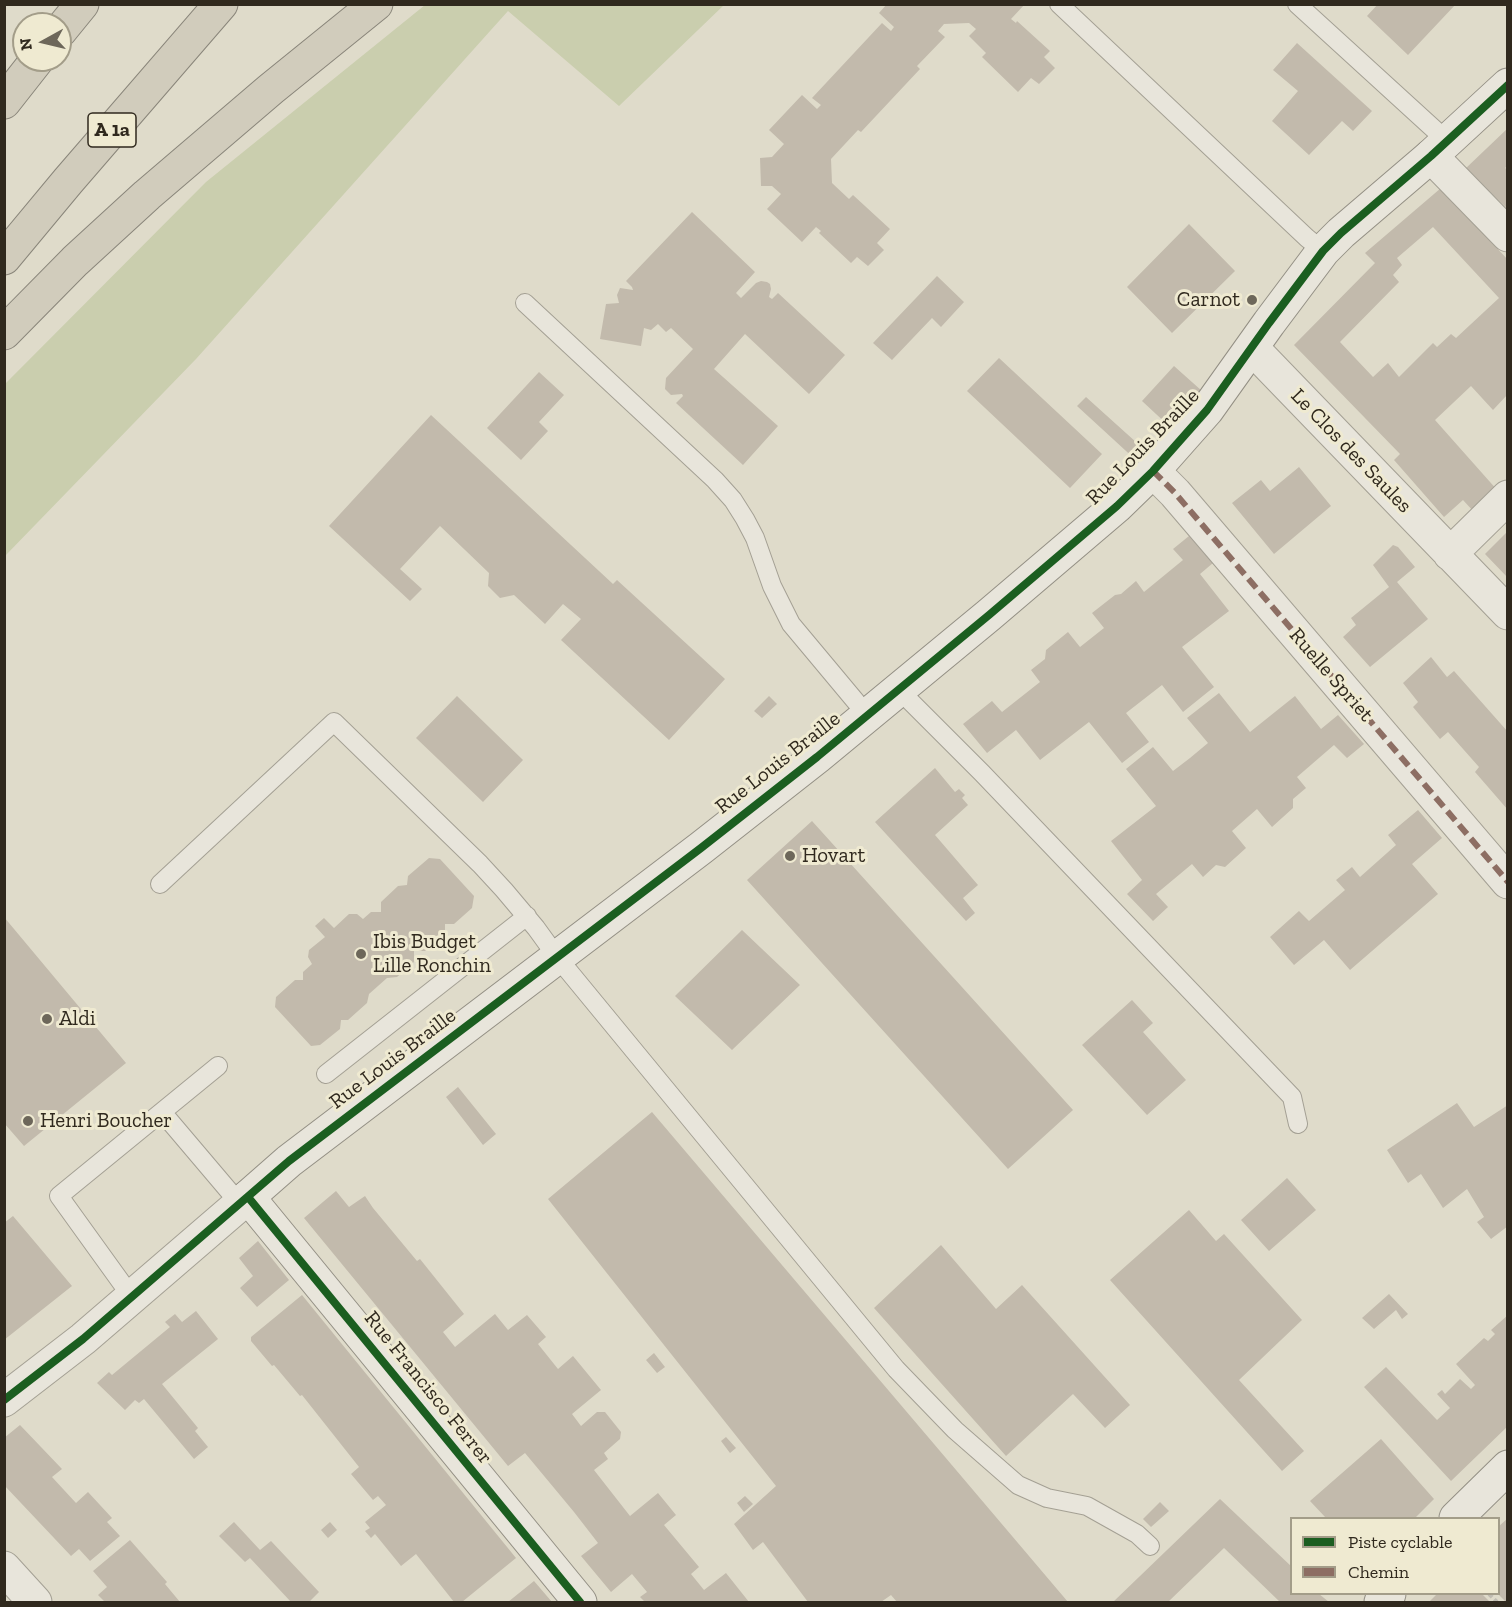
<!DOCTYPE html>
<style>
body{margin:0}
#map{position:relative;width:1512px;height:1607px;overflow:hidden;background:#dfdbca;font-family:"Zilla Slab",serif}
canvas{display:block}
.frame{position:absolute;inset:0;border:6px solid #30291e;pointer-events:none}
.legend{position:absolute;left:1290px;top:1517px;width:210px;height:78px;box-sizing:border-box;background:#efead1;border:2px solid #a39d89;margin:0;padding:8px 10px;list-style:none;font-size:18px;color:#30291e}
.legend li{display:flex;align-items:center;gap:12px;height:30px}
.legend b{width:30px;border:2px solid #a39d89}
.north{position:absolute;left:12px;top:12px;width:60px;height:60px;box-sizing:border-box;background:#efead1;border:2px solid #a39d89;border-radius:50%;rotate:262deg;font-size:16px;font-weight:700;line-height:24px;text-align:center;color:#30291e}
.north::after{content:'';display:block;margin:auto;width:21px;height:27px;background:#6d675a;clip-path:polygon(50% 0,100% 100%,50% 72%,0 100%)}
</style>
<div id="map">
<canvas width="1512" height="1607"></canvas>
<div class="frame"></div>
<ul class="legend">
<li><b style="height:8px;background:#1b5e20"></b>Piste cyclable</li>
<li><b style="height:8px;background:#8d6e63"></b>Chemin</li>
</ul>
<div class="north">N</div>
</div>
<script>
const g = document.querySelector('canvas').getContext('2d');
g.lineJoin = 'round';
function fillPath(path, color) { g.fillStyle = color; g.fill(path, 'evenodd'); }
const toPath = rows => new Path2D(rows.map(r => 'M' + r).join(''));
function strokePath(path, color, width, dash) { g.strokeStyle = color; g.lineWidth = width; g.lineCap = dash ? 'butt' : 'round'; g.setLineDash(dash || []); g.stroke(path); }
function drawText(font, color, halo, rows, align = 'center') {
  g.font = font + ' "Zilla Slab",serif'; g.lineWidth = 6; g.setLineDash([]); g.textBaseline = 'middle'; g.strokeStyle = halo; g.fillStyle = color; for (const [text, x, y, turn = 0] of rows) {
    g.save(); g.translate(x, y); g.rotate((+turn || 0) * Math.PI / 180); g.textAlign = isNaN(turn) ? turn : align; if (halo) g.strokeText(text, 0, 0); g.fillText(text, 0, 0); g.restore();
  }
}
const green = toPath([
 [425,5,724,5,619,106,508,11,196,359,5,556,5,384,206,182]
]);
const building = toPath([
 [887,4,1025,4,1011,19,1016,23,1017,21,1050,51,1044,57,1055,68,1039,84,1031,78,1018,92,982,57,986,53,969,36,976,29,969,23,944,24,938,31,945,37,917,66,920,69,861,132,858,130,831,159,832,183,849,199,853,195,890,229,877,243,884,250,868,266,857,257,851,263,819,233,821,231,816,227,802,242,767,209,781,194,772,186,761,186,760,158,772,157,784,144,769,130,802,95,817,109,821,105,812,98,882,23,891,31,894,27,879,13],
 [1378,4,1456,4,1408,55,1367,16],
 [1297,43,1372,111,1353,131,1342,121,1309,155,1272,121,1298,91,1273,70],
 [1508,128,1508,165,1505,168,1508,170,1508,209,1465,169],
 [1441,188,1508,260,1508,394,1493,410,1471,386,1435,420,1498,491,1474,512,1463,500,1444,517,1394,460,1400,454,1294,345,1375,263,1365,253],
 [1433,227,1499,298,1456,338,1451,334,1437,347,1433,343,1399,377,1388,363,1373,377,1340,342,1399,282,1393,275,1402,265,1397,258],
 [692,212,755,272,736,293,741,298,756,283,761,281,767,282,770,284,771,289,769,297,772,299,778,293,845,355,809,394,745,334,714,369,778,426,743,465,676,403,683,396,682,394,671,395,665,389,666,378,693,349,671,328,666,332,658,324,651,330,644,328,641,346,600,339,606,304,619,303,617,295,620,288,633,290,632,287,626,281],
 [1189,224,1235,271,1172,333,1127,287],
 [937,276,964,302,941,327,932,318,892,360,873,343],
 [999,358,1102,454,1070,488,967,391],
 [1174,366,1202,391,1170,427,1142,401],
 [539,372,564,395,539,422,548,431,521,460,487,428],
 [1086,397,1147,452,1138,462,1077,406],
 [431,415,613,584,617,580,725,679,669,740,561,640,581,619,563,604,545,624,514,595,500,598,488,586,489,573,440,526,400,569,422,589,410,601,329,526],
 [1299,467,1331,506,1274,554,1232,503,1261,480,1270,491],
 [1508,531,1508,578,1485,554],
 [1189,536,1213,563,1200,574,1229,611,1182,647,1214,687,1183,712,1162,685,1126,713,1149,742,1122,763,1089,722,1040,760,1016,730,987,753,963,724,992,701,1002,712,1040,682,1031,670,1045,659,1046,650,1068,632,1080,647,1104,628,1092,613,1115,595,1121,594,1136,581,1144,592,1183,560,1173,549],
 [1393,545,1398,547,1415,567,1397,582,1428,619,1370,667,1343,637,1356,625,1351,618,1389,587,1373,565],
 [1431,657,1447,677,1454,671,1508,732,1508,810,1475,772,1479,767,1448,732,1440,739,1413,707,1418,702,1403,683],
 [1219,693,1250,732,1295,696,1321,729,1338,715,1364,744,1347,758,1334,745,1297,777,1306,788,1293,799,1293,808,1272,827,1257,809,1232,831,1246,848,1225,867,1216,865,1203,877,1192,864,1156,894,1168,907,1153,921,1127,894,1142,880,1111,841,1156,806,1126,769,1153,747,1173,771,1190,758,1208,743,1187,718],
 [457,696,523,760,483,802,416,738],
 [769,696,777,704,762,718,754,711],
 [935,768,955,792,959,789,965,795,962,798,968,805,935,835,978,885,963,898,975,913,966,921,875,822],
 [1418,810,1442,838,1412,864,1438,894,1350,970,1324,940,1294,965,1270,937,1299,911,1309,921,1345,890,1336,880,1352,867,1360,877,1396,845,1388,835],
 [812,821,1073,1110,1008,1169,747,880],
 [429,858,440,859,474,896,472,908,454,924,445,924,445,933,425,951,414,951,414,962,397,977,387,978,369,994,367,1003,348,1020,341,1020,340,1029,320,1045,311,1046,275,1007,276,997,295,980,303,980,303,972,312,964,308,957,309,950,325,937,315,926,324,918,334,928,349,914,357,914,363,919,371,912,381,912,381,902,398,886,407,885,408,876],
 [4,917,126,1063,24,1146,4,1123],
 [742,930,800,985,732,1050,675,996],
 [1132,1000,1153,1023,1143,1032,1186,1080,1147,1115,1082,1045],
 [458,1087,496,1134,483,1145,446,1097],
 [1457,1103,1474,1127,1508,1105,1508,1226,1491,1239,1477,1222,1484,1217,1467,1189,1443,1208,1421,1174,1408,1183,1387,1150],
 [652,1112,934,1444,1068,1602,897,1602,891,1595,881,1602,808,1602,763,1542,753,1550,734,1524,776,1486,548,1199],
 [1287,1178,1316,1210,1269,1251,1241,1220],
 [336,1191,349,1207,365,1196,373,1208,417,1261,420,1259,464,1314,443,1332,455,1347,495,1314,508,1330,527,1315,546,1337,538,1344,558,1369,573,1356,601,1390,572,1414,581,1426,597,1412,605,1412,621,1432,620,1439,604,1453,608,1459,594,1470,630,1516,658,1493,676,1515,664,1525,699,1567,691,1574,704,1590,726,1573,749,1602,645,1602,640,1597,647,1592,632,1574,611,1592,581,1556,598,1543,574,1512,525,1453,508,1466,304,1218],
 [1189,1210,1216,1241,1224,1234,1302,1320,1239,1380,1304,1451,1282,1471,1110,1280],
 [13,1216,72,1286,4,1340,4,1223],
 [258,1241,289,1280,257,1307,240,1288,253,1276,239,1258],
 [941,1245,996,1309,1022,1285,1130,1405,1105,1428,1073,1394,1006,1456,874,1308],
 [1389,1294,1408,1314,1402,1319,1396,1310,1374,1329,1362,1318],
 [302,1295,516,1558,462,1602,454,1602,416,1554,401,1566,375,1534,371,1538,365,1531,370,1528,365,1522,386,1505,378,1496,373,1500,351,1474,359,1467,302,1395,300,1396,274,1365,272,1366,251,1341,251,1337],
 [196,1311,218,1339,162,1384,198,1428,195,1431,208,1447,194,1459,144,1399,139,1403,135,1400,125,1410,97,1383,109,1372,112,1375,170,1327,165,1322,175,1314,182,1322],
 [1508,1315,1508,1426,1451,1481,1364,1387,1386,1367,1437,1420,1450,1408,1437,1394,1442,1390,1445,1394,1460,1379,1471,1389,1475,1385,1456,1364,1484,1338,1488,1341,1495,1334,1491,1330],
 [654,1353,665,1367,657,1373,646,1360],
 [20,1425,62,1469,52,1477,76,1503,88,1492,112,1518,107,1522,120,1536,90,1561,79,1549,71,1556,4,1485,4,1438],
 [726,1437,736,1448,730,1453,721,1441],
 [1381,1439,1434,1499,1415,1518,1326,1518,1310,1501],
 [745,1496,753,1504,744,1512,737,1503],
 [1220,1499,1292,1567,1292,1594,1319,1594,1329,1602,1280,1602,1224,1548,1168,1602,1113,1602],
 [1160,1502,1169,1511,1151,1527,1143,1519],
 [1508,1518,1508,1602,1506,1602,1498,1594,1498,1527],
 [234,1522,260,1550,271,1541,319,1592,310,1601,311,1602,291,1602,250,1558,245,1562,219,1536],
 [330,1522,337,1530,328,1538,321,1530],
 [130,1540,167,1582,165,1584,180,1602,105,1602,98,1595,107,1587,93,1571],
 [534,1581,552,1602,508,1602],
 [1437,1594,1482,1594,1490,1602,1429,1602]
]);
const path = toPath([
 [1489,1594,1497,1602]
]);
const lane = toPath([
 [1059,4,1307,238,1323,251],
 [1297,4,1447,141],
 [525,303,715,480,733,500,745,519,755,538,772,586,791,624,867,715],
 [898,689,982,773,1292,1097,1298,1124],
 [160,884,334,722,480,864,504,890,536,928,557,957,896,1369,955,1430,1018,1485,1047,1498,1087,1506,1137,1534,1150,1546],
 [326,1074,527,916],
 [162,1112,240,1204],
 [131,1296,59,1196,218,1066]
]);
const street = toPath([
 [1431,156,1508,235],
 [1252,348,1508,613],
 [1153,471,1175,493,1508,882],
 [1450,554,1508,497],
 [4,1400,83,1339,248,1197],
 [4,1568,35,1602]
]);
const secondary = toPath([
 [1456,1518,1508,1467],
 [580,1602,248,1197,289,1161,701,848,817,757,989,615,1117,506,1153,471,1207,410,1269,323,1323,251,1341,233,1431,156,1508,85],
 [1381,1602,1389,1594]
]);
const highway = toPath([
 [60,31,82,4],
 [4,102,37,60],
 [4,258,68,181,221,4],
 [4,333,75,261,147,195,271,89,376,4]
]);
const quiet = toPath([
 [1153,471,1175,493,1508,882]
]);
const cycleway = toPath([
 [248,1197,580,1602],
 [4,1400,83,1339,289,1161,701,848,817,757,989,615,1117,506,1153,471,1207,410,1269,323,1323,251,1341,233,1431,156,1508,85]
]);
const markers = [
 [1252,300,6,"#6d675a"],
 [790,856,6,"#6d675a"],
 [361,954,6,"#6d675a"],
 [47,1019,6,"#6d675a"],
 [28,1121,6,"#6d675a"]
];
const shields = [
 [112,130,48]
];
const shieldNames = [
 ["A 1a",112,130]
];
const poiNames = [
 ["Carnot",1240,300,"right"],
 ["Hovart",802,856],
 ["Ibis Budget",373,942],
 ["Lille Ronchin",373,966],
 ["Aldi",59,1019],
 ["Henri Boucher",40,1121]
];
const streetNames = [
 ["Rue Louis Braille",1143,447,-46],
 ["Le Clos des Saules",1351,451,46],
 ["Ruelle Spriet",1331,675,49],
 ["Rue Louis Braille",778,763,-38],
 ["Rue Louis Braille",393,1059,-37],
 ["Rue Francisco Ferrer",428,1388,51]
];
fillPath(green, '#caceae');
fillPath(building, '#c2baac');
strokePath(lane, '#a4a094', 20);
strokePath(street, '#a4a094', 35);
strokePath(secondary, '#938f84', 35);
strokePath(highway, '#89857a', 35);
strokePath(path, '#c0bcb2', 4, [4.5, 3]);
strokePath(lane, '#e8e5db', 18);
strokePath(street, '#e8e5db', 33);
strokePath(secondary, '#e8e5db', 33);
strokePath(highway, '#d1ccbc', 33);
strokePath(quiet, '#8d6e63', 6, [12, 6]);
strokePath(cycleway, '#1b5e20', 8);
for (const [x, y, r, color] of markers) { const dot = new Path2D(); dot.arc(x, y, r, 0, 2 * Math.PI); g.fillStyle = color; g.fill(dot); strokePath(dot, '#efead1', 2); }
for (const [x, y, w] of shields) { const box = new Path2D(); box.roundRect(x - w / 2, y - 17, w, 34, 4.5); g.fillStyle = '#efead1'; g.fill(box); strokePath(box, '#30291e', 1.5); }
drawText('bold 20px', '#30291e', null, shieldNames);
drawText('21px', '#30291e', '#efead1', poiNames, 'left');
drawText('21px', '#30291e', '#efead1', streetNames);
</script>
